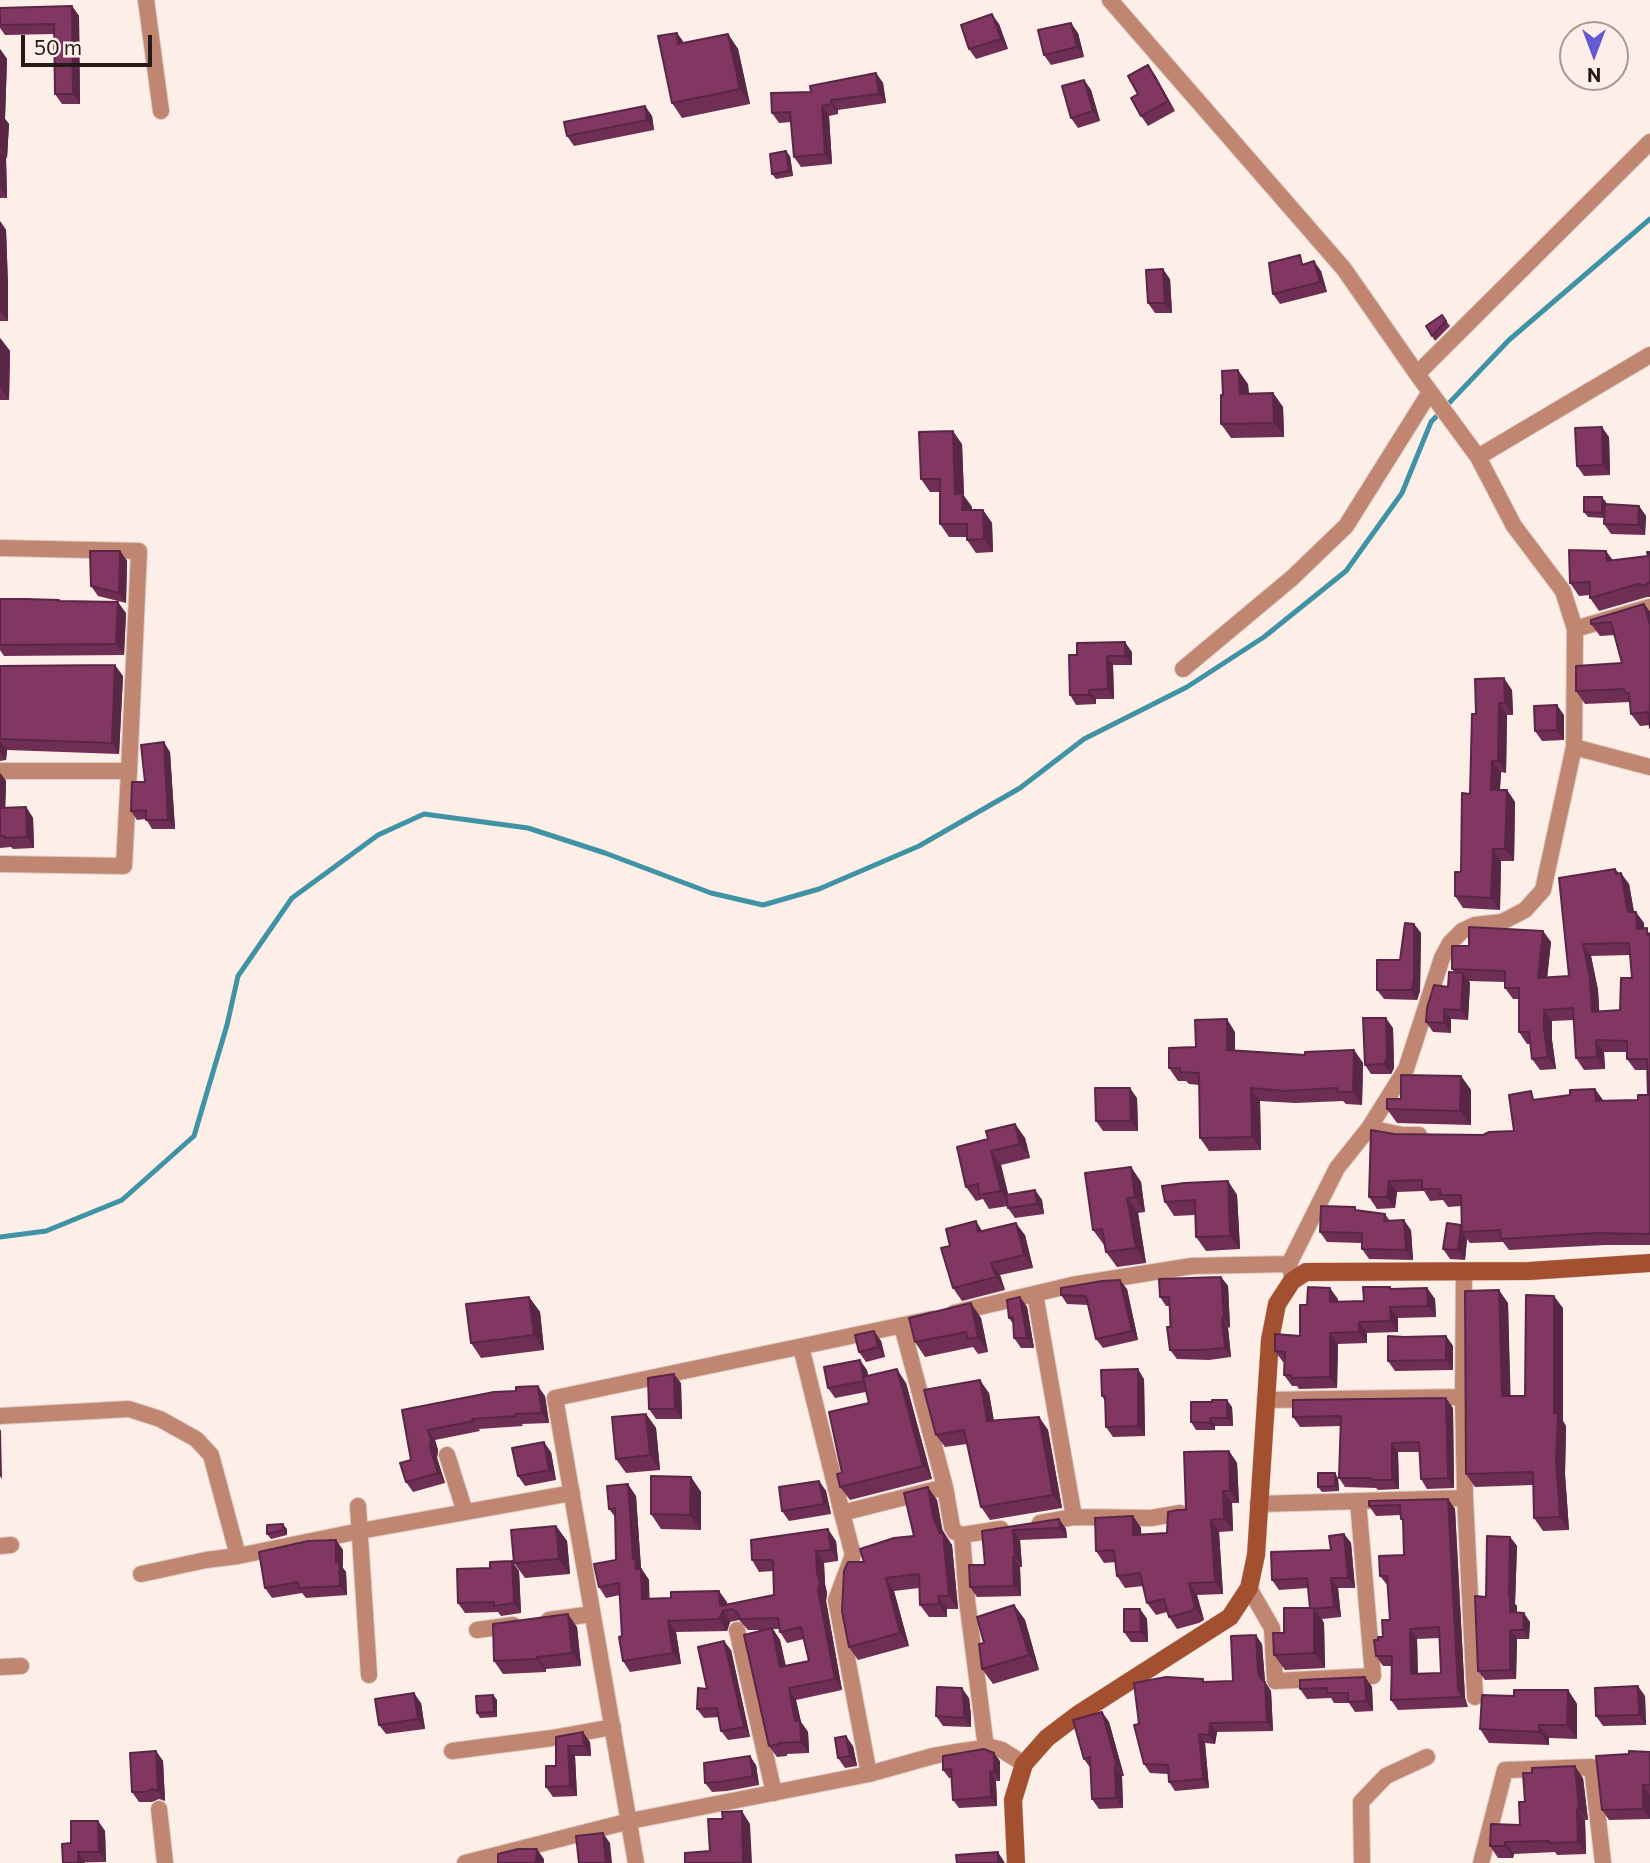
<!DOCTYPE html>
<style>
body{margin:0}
#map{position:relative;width:1650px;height:1863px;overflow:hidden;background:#fdeee7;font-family:Commissioner,sans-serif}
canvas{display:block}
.north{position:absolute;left:1559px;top:21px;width:70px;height:70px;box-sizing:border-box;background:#fdeee7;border:2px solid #a69a94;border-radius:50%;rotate:180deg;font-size:19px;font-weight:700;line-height:28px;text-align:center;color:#241b18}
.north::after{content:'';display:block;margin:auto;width:24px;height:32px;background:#645ad3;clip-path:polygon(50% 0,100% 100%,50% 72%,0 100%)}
.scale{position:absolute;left:21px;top:35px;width:131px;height:32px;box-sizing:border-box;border:4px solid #241b18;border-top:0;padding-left:9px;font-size:21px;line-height:24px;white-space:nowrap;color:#241b18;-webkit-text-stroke:5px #fdeee7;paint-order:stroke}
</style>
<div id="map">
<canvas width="1650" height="1863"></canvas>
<div class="north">N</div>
<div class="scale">50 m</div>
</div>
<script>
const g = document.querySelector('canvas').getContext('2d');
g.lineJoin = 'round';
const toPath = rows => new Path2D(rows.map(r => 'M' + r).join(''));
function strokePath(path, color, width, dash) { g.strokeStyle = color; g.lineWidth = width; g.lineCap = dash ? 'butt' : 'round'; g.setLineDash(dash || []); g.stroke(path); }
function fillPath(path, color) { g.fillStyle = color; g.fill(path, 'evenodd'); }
const stream = toPath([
 [0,1237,46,1231,122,1200,194,1136,227,1025,238,976,292,898,378,835,424,814,528,828,605,853,711,893,763,905,819,889,919,846,1020,788,1084,739,1187,687,1264,637,1346,571,1402,493,1431,422,1509,340,1650,219]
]);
const street = toPath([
 [146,0,161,111],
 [1110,0,1344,269,1417,374,1478,457,1650,355],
 [1417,374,1650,142],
 [1478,457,1514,526,1563,591,1575,629,1574,747,1650,767],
 [0,548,139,551,129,771,0,771],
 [1575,629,1650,607],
 [1183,669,1292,578,1346,526,1430,392],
 [0,864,124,866,129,771],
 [1369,1128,1402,1135,1419,1135],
 [1464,1271,1463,1397,1465,1498,1475,1697],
 [1291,1272,1289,1264,1337,1168,1369,1128,1406,1069,1442,958,1450,943,1462,931,1475,925,1502,922,1525,910,1543,890,1574,747],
 [1035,1294,1074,1517],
 [954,1313,1072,1285,1192,1266,1289,1264],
 [902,1326,945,1487],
 [801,1347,842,1513],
 [1265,1400,1463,1397],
 [0,1416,129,1409,160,1419,196,1439,211,1455,238,1556],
 [447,1455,465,1512],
 [1258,1504,1465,1498],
 [358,1506,369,1675],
 [1040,1523,1074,1517,1151,1518,1180,1513],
 [962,1535,967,1600,986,1748],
 [0,1546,11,1545],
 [141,1574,206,1560,238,1556,360,1531,572,1493],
 [1249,1588,1272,1628,1275,1681,1373,1676,1358,1501],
 [549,1620,592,1614],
 [477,1630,513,1625],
 [737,1630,774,1793],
 [0,1667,21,1666],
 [452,1751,552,1738,613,1727],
 [869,1774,836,1600,853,1555,842,1513,945,1487,952,1527,955,1532,962,1535,1001,1529],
 [159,1809,165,1863],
 [465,1863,630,1821,869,1774,933,1756,956,1752,991,1747,1002,1750,1024,1764],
 [636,1863,555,1398,932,1319],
 [1362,1863,1361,1802,1386,1776,1427,1757],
 [1481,1863,1505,1770,1592,1767,1603,1863]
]);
const secondary = toPath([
 [1016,1863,1013,1800,1024,1764,1047,1738,1080,1713,1230,1617,1249,1588,1256,1555,1270,1340,1277,1304,1292,1281,1306,1272,1529,1271,1650,1263]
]);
const wall = toPath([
 [72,6,79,16,80,104,62,104,55,94,54,34,5,35,0,28,0,8],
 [999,24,1008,49,976,59,969,49],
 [677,33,684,43,728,34,738,49,750,104,682,118,672,103],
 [1078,33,1084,57,1051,65,1044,55],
 [0,49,7,59,5,119,9,124,7,158,6,158,7,198,0,198],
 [876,73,883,83,886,103,838,110,838,114,829,116,832,164,801,167,794,157,791,122,779,123,772,113,811,92],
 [1155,75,1175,111,1148,126,1141,116,1138,94],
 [1084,80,1091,90,1100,121,1078,128,1071,118],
 [645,106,652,116,654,130,574,146,567,136],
 [790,156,793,176,776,179,772,174],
 [0,221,6,230,8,285,8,321,0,321],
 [1306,264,1321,271,1327,292,1280,304,1273,294],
 [1170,279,1172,313,1155,313,1148,303],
 [1442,315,1450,326,1435,341,1426,326],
 [0,338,10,351,9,400,0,400],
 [1248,384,1249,394,1273,393,1283,407,1284,437,1231,438,1221,424,1223,395],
 [1609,437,1610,475,1584,476,1577,466],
 [962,444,964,496,972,507,972,510,983,510,992,523,993,552,976,553,967,540,967,537,949,537,940,524,940,492,930,492,921,479],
 [1606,502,1606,504,1639,506,1646,516,1645,535,1611,534,1604,524,1604,518,1588,517,1584,512],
 [120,551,127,561,126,603,98,596,91,586],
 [1650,552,1650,597,1647,597,1599,611,1590,598,1590,595,1579,596,1570,583,1613,560,1648,556],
 [0,599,59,600,60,601,126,613,124,655,4,656,0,650],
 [1644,604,1650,612,1650,728,1650,725,1640,726,1631,714,1630,702,1585,704,1576,691,1622,663,1614,635,1600,636,1591,624],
 [1132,652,1132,665,1113,665,1114,699,1096,699,1096,704,1076,705,1070,695,1069,655],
 [0,666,123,676,119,754,7,750,6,760,0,761],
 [1512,690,1513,715,1507,715,1506,773,1501,772,1500,790,1507,790,1515,802,1514,861,1501,861,1500,910,1463,908,1455,896,1461,872,1470,794,1476,714],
 [1564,715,1564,740,1542,741,1535,731],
 [170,752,175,829,152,829,146,819,137,820,131,811,145,782],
 [0,773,6,781,5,808,26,807,33,818,34,848,13,849,11,847,0,848],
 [1615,869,1629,884,1634,912,1644,923,1644,929,1650,933,1650,1245,1605,1245,1509,1250,1503,1242,1470,1243,1467,1239,1465,1260,1450,1259,1443,1249,1462,1226,1461,1206,1448,1207,1443,1200,1430,1201,1424,1191,1397,1192,1395,1208,1377,1209,1369,1197,1394,1134,1483,1135,1514,1131,1537,1099,1570,1095,1595,1089,1603,1101,1638,1100,1648,1095,1647,1070,1635,1070,1627,1059,1627,1052,1604,1052,1605,1069,1584,1070,1576,1058,1574,1020,1552,1021,1552,1040,1556,1069,1540,1070,1532,1059,1530,1044,1527,1044,1519,1032,1519,999,1513,999,1505,988,1505,982,1469,981,1470,983,1468,1020,1451,1019,1451,1033,1433,1032,1426,1022,1448,987,1454,972,1452,969,1469,946,1543,931,1551,942,1547,977,1569,976],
 [1630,955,1632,978,1620,1010,1599,1011,1598,990,1591,956],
 [1414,924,1421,933,1420,991,1417,1000,1384,999,1377,990,1400,960],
 [1393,1028,1394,1068,1391,1074,1371,1074,1365,1065],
 [1235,1032,1235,1050,1305,1055,1354,1050,1363,1063,1362,1105,1346,1104,1343,1101,1295,1103,1260,1101,1261,1150,1209,1151,1200,1138,1199,1085,1189,1084,1186,1081,1178,1081,1169,1068,1196,1047],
 [1461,1076,1471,1090,1471,1125,1397,1123,1387,1109],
 [1137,1098,1138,1131,1103,1131,1096,1121],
 [1015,1124,1025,1138,1030,1158,1001,1165,1008,1195,1035,1190,1042,1200,1044,1214,1015,1218,1008,1208,1008,1206,989,1209,983,1199,976,1201,966,1187,988,1139],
 [1131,1167,1141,1182,1145,1212,1138,1213,1146,1263,1117,1267,1106,1252,1105,1245,1104,1245,1093,1230],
 [1228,1181,1237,1195,1240,1249,1206,1251,1196,1237,1195,1215,1174,1216,1165,1202],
 [1357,1210,1385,1214,1390,1221,1411,1230,1413,1260,1369,1259,1362,1249,1362,1243,1327,1242,1320,1232],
 [982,1231,1025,1235,1033,1268,1000,1275,1005,1290,962,1301,953,1288],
 [1221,1277,1228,1286,1230,1327,1228,1328,1231,1357,1209,1360,1177,1359,1170,1350,1169,1306,1166,1306,1160,1297],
 [1427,1288,1435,1299,1436,1317,1398,1318,1398,1332,1367,1333,1367,1343,1338,1344,1337,1388,1299,1389,1297,1386,1292,1386,1284,1375,1284,1362,1283,1362,1275,1351,1300,1336,1307,1305,1338,1299,1338,1302,1364,1301,1391,1289],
 [1127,1289,1138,1340,1103,1348,1096,1339,1088,1305,1067,1304,1061,1295],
 [529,1297,540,1312,544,1350,481,1358,471,1343],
 [1020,1297,1027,1307,1034,1348,1021,1348,1014,1338,1014,1325,1009,1318],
 [1508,1303,1510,1396,1525,1396,1563,1308,1563,1421,1566,1426,1565,1474,1569,1530,1543,1531,1534,1518,1533,1485,1475,1487,1466,1474],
 [981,1318,988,1352,978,1354,973,1347,925,1357,915,1342],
 [874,1331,881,1341,885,1357,866,1362,859,1352],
 [1446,1336,1453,1346,1453,1370,1395,1371,1388,1361,1404,1337],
 [867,1370,868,1375,906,1383,932,1479,850,1500,840,1487,842,1473,869,1403,866,1392,835,1398,828,1388],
 [1144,1379,1145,1436,1113,1437,1106,1427,1105,1401,1102,1396],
 [681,1383,682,1419,656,1419,649,1409],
 [989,1393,994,1421,1039,1417,1048,1430,1062,1508,990,1520,981,1507,967,1444,945,1447,936,1435],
 [545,1396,549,1423,522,1424,523,1426,479,1429,480,1431,435,1440,438,1450,437,1458,445,1483,413,1492,406,1482,411,1460,402,1410],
 [1232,1407,1233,1426,1215,1426,1215,1430,1196,1430,1191,1422],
 [1453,1408,1454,1488,1427,1489,1421,1479,1420,1452,1398,1452,1399,1489,1378,1490,1376,1488,1345,1487,1339,1478,1341,1426,1300,1427,1293,1417],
 [646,1414,656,1428,660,1470,626,1473,616,1459],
 [1229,1451,1237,1463,1239,1503,1232,1503,1233,1531,1219,1532,1223,1594,1197,1595,1204,1620,1199,1623,1177,1629,1169,1617,1167,1612,1156,1615,1147,1603,1143,1586,1125,1588,1117,1576,1116,1562,1104,1563,1096,1551,1133,1516,1141,1528,1141,1534,1167,1533,1186,1510],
 [551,1452,556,1480,525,1486,518,1476],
 [691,1477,701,1492,701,1530,661,1529,651,1514],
 [1338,1478,1339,1491,1322,1492,1318,1487],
 [819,1481,826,1491,831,1514,789,1521,782,1511],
 [636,1496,641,1568,649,1580,649,1599,727,1602,727,1604,774,1595,773,1571,759,1572,752,1560,836,1541,838,1561,824,1563,825,1584,827,1593,826,1601,842,1690,796,1700,801,1722,808,1732,809,1753,787,1754,787,1756,777,1757,769,1746,767,1630,748,1630,739,1620,730,1622,727,1631,676,1632,681,1664,630,1672,623,1661,620,1595,606,1598,599,1587,616,1560,616,1518,609,1509],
 [773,1629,779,1629,780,1632,787,1643,804,1639,809,1661,786,1666,780,1640],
 [1448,1499,1455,1509,1465,1698,1468,1707,1398,1710,1391,1700,1392,1666,1383,1666,1376,1656,1378,1640,1383,1637,1390,1620,1388,1586,1380,1576,1404,1555,1403,1522,1401,1519,1401,1515,1376,1516,1369,1506],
 [1440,1638,1441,1673,1418,1674,1417,1639],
 [937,1500,942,1529,952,1545,958,1609,947,1609,947,1617,929,1617,920,1605,919,1588,894,1591,909,1646,858,1660,849,1647,864,1562,914,1536],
 [1059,1519,1066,1529,1067,1538,1020,1540,1022,1567,1020,1567,1021,1596,977,1597,970,1587,985,1565,982,1531],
 [556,1526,567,1541,570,1574,525,1578,514,1563],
 [287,1529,287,1535,271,1539,267,1534],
 [1344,1534,1351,1543,1355,1588,1338,1588,1341,1617,1322,1619,1324,1623,1325,1668,1285,1670,1274,1655,1284,1633,1310,1608,1308,1588,1279,1590,1272,1580,1331,1550],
 [1510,1537,1517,1546,1515,1604,1517,1606,1517,1612,1530,1622,1529,1639,1517,1639,1516,1679,1485,1680,1478,1671,1486,1597],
 [336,1540,343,1550,343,1568,346,1572,347,1595,306,1598,302,1593,272,1598,265,1588],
 [490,1568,519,1571,521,1613,501,1616,498,1612,465,1613,458,1603],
 [1014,1605,1025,1620,1039,1670,993,1684,982,1669,984,1643],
 [1140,1609,1147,1619,1148,1642,1131,1642,1124,1632],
 [577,1627,581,1666,546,1669,546,1672,503,1674,494,1661],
 [1262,1644,1265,1682,1271,1691,1273,1731,1217,1732,1215,1744,1205,1743,1209,1788,1175,1791,1169,1782,1168,1774,1150,1773,1144,1764,1139,1724,1206,1682,1233,1681],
 [731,1650,750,1737,728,1740,721,1731,719,1717,704,1718,697,1709],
 [1365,1677,1372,1687,1373,1711,1355,1712,1349,1703,1334,1703,1331,1698,1307,1699,1300,1689],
 [1568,1690,1577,1704,1577,1739,1549,1738,1549,1745,1489,1743,1480,1729,1514,1696],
 [493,1695,497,1700,497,1717,480,1718,477,1713],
 [1645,1696,1646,1725,1603,1726,1596,1716],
 [969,1698,971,1716,971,1727,943,1726,936,1716],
 [421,1703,425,1729,386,1734,379,1725],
 [1102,1712,1109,1722,1124,1776,1122,1776,1123,1808,1099,1809,1092,1799,1091,1769,1084,1759],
 [556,1737,590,1742,591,1756,575,1756,577,1796,553,1797,546,1787,556,1766],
 [853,1746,857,1766,845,1768,838,1758],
 [156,1751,163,1761,165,1801,159,1799,152,1802,139,1802,132,1792],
 [1650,1752,1650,1838,1650,1819,1609,1820,1602,1810],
 [1000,1761,1000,1781,996,1781,997,1806,959,1808,953,1800,951,1778,949,1778,943,1770],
 [756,1765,759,1785,727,1791,712,1792,705,1783],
 [1583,1778,1588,1820,1585,1820,1586,1854,1557,1855,1555,1852,1514,1854,1513,1858,1498,1858,1490,1846,1520,1825,1525,1802],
 [98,1821,105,1831,106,1862,63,1863,71,1843]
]);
const shadedWall = toPath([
 [72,6,79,16,80,104,73,94],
 [992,14,999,24,1008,49,1001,39],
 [1071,23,1078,33,1084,57,1077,47],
 [677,33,687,47,678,44],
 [728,34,738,49,750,104,740,89],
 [0,49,7,59,5,119,9,124,7,158,0,148],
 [1148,65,1155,75,1175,111,1168,101],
 [876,73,883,83,886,103,879,94],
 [1084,80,1091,90,1100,121,1093,111],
 [831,100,838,110,838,114,831,104],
 [645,106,652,116,654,130,647,120],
 [822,106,829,116,832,164,825,154],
 [0,150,6,158,7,198,0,187],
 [786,151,790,156,793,176,789,171],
 [0,221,6,230,8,285,8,321,0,310],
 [1314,261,1321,271,1327,292,1320,282],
 [1163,269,1170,279,1172,313,1165,303],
 [0,338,10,351,9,400,0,388],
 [1238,370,1248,384,1250,409,1240,394],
 [1273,393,1283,407,1284,437,1274,423],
 [1602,427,1609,437,1610,475,1603,465],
 [953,431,962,444,964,496,972,507,972,523,962,510,955,494],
 [1602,497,1606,502,1605,518,1602,513],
 [1639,506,1646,516,1645,535,1638,525],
 [983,510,992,523,993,552,984,539],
 [120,551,127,561,126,603,119,593],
 [1606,551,1615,563,1607,561],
 [118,602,126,613,124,655,116,644],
 [1644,604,1650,612,1650,625],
 [1125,642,1132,652,1132,665,1125,656],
 [1107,656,1113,665,1114,699,1108,689],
 [115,665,123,676,119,754,112,743],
 [1504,678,1512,690,1513,715,1505,703],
 [1089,690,1096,699,1096,704,1089,695],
 [1499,703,1507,715,1506,773,1498,761],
 [1557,705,1564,715,1564,740,1557,730],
 [0,741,7,750,6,760,0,752],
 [164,742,170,752,175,829,168,820],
 [1492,761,1501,772,1499,802,1491,790],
 [0,773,6,781,5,819,0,812],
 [1507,790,1515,802,1514,861,1505,849],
 [26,807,33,818,34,848,27,837],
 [1493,849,1501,861,1500,910,1491,898],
 [1615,869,1622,879,1621,873,1629,884,1636,923,1628,912],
 [1636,912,1644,923,1645,941,1637,929],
 [1414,924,1421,933,1420,991,1417,1000,1411,990],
 [1543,931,1551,942,1546,989,1538,978],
 [1583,944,1591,956,1598,990,1600,1023,1592,1012],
 [1463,973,1470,983,1468,1020,1461,1010],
 [1444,1009,1451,1019,1451,1033,1444,1023],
 [1544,1010,1552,1021,1552,1040,1556,1069,1548,1057,1544,1029],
 [1386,1018,1393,1028,1394,1068,1391,1074,1384,1064],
 [1227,1019,1235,1032,1235,1062,1227,1050],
 [1596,1040,1604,1052,1605,1069,1597,1057],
 [1354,1050,1363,1063,1362,1105,1353,1092],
 [1461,1076,1471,1090,1471,1125,1460,1111],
 [1130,1088,1137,1098,1138,1131,1131,1121],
 [1251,1088,1260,1101,1261,1150,1252,1137],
 [1595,1089,1603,1100,1604,1113,1596,1101],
 [1015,1124,1025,1138,1030,1158,1020,1144],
 [991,1151,1001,1165,1011,1205,1001,1191],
 [1131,1167,1141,1182,1145,1212,1135,1197],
 [1228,1181,1237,1195,1240,1249,1230,1236],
 [1389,1181,1397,1192,1395,1208,1387,1197],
 [1035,1190,1042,1200,1044,1214,1037,1204],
 [1127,1198,1138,1213,1146,1263,1136,1248],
 [1404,1220,1411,1230,1413,1260,1406,1250],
 [976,1221,984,1234,978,1232],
 [1016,1223,1025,1235,1033,1268,1024,1255],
 [1461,1225,1466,1232,1462,1232,1467,1239,1465,1260,1458,1250],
 [991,1263,1000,1275,1005,1290,996,1277],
 [1221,1277,1228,1286,1230,1327,1224,1318],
 [1120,1280,1127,1289,1138,1340,1132,1331],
 [1330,1288,1338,1299,1338,1313,1330,1302],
 [1427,1288,1435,1299,1436,1317,1428,1306],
 [1499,1290,1508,1303,1511,1409,1502,1396],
 [1554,1296,1563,1308,1563,1421,1566,1426,1565,1474,1569,1530,1560,1517,1554,1413],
 [529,1297,540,1312,544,1350,534,1335],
 [1020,1297,1027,1307,1034,1348,1027,1338],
 [971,1303,981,1318,988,1352,978,1337],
 [1390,1307,1398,1318,1398,1332,1391,1321],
 [1222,1318,1228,1328,1231,1357,1225,1348],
 [1359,1322,1367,1333,1367,1343,1359,1332],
 [874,1331,881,1341,885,1357,878,1347],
 [1330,1333,1338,1344,1337,1388,1330,1377],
 [1446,1336,1453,1346,1453,1370,1446,1360],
 [860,1360,867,1370,871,1391,864,1381],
 [897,1369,906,1383,932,1479,923,1466],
 [1138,1369,1144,1379,1145,1436,1138,1426],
 [674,1374,681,1383,682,1419,675,1409],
 [980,1380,989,1393,996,1434,987,1421],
 [538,1386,545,1396,549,1423,542,1413],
 [1446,1398,1453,1408,1454,1488,1448,1478],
 [1227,1400,1232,1407,1233,1426,1227,1418],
 [646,1414,656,1428,660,1470,650,1455],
 [1039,1417,1048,1430,1062,1508,1053,1495],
 [1210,1418,1215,1426,1215,1430,1210,1423],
 [0,1429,1,1431,2,1479,0,1476],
 [428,1430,435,1440,438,1450,437,1458,445,1483,438,1473,430,1448],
 [544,1442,551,1452,556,1480,549,1470],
 [1392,1443,1398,1452,1399,1489,1392,1480],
 [1229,1451,1237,1463,1239,1503,1230,1491],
 [1335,1473,1338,1478,1339,1491,1335,1486],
 [691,1477,701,1492,701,1530,690,1515],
 [819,1481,826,1491,831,1514,824,1504],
 [628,1484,636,1496,641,1568,649,1580,650,1610,642,1599,633,1559],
 [928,1487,937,1500,943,1533,952,1545,958,1609,949,1596,940,1533,933,1517],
 [1223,1491,1232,1503,1233,1531,1224,1519],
 [1448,1499,1455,1509,1465,1698,1468,1707,1462,1697,1458,1688],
 [1133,1516,1141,1528,1142,1547,1133,1535],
 [1059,1519,1066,1529,1067,1538,1060,1528],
 [1211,1520,1219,1532,1223,1594,1215,1582],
 [283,1524,287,1529,287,1535,283,1530],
 [556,1526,567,1541,570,1574,559,1559],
 [828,1529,836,1541,838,1561,831,1550],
 [1013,1530,1020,1540,1022,1567,1015,1557],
 [1344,1534,1351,1543,1355,1588,1348,1578],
 [1510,1537,1517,1546,1515,1604,1517,1606,1517,1621,1510,1612,1509,1597],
 [336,1540,343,1550,343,1568,346,1572,347,1595,340,1586,336,1562],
 [816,1551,824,1563,825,1584,827,1593,826,1601,842,1690,835,1679,818,1590],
 [1013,1557,1020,1567,1021,1596,1014,1586],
 [512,1561,519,1571,521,1613,514,1603],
 [886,1578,894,1591,909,1646,900,1633],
 [1331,1578,1338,1588,1341,1617,1334,1607],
 [1189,1583,1197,1595,1204,1620,1195,1608],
 [719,1591,727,1602,727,1610,720,1606],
 [938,1596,947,1609,947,1617,939,1604],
 [1014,1605,1025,1620,1039,1670,1029,1655],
 [1314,1608,1324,1623,1325,1668,1314,1653],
 [1140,1609,1147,1619,1148,1642,1141,1632],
 [723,1611,730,1622,727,1631,719,1619],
 [1524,1613,1530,1622,1529,1639,1523,1630],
 [568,1614,577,1627,581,1666,572,1653],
 [668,1621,676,1632,681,1664,673,1653],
 [772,1628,780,1640,788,1678,780,1667],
 [1410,1629,1417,1639,1418,1684,1411,1674],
 [1510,1630,1517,1639,1516,1679,1510,1670],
 [1256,1635,1262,1644,1265,1682,1271,1691,1273,1731,1267,1722,1260,1678,1258,1673],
 [724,1641,731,1650,750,1737,744,1727],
 [537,1657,546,1669,546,1672,537,1659],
 [1365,1677,1372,1687,1373,1711,1366,1701],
 [1638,1686,1645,1696,1646,1725,1639,1715],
 [789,1688,796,1700,801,1722,808,1732,809,1753,801,1742,795,1721],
 [962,1688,969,1698,971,1716,971,1727,964,1718],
 [1568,1690,1577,1704,1577,1739,1567,1725],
 [414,1693,421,1703,425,1729,418,1719],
 [493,1695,497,1700,497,1717,494,1712],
 [1102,1712,1109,1722,1124,1776,1117,1766],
 [1210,1723,1217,1732,1215,1744,1209,1735],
 [1539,1725,1549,1738,1549,1745,1539,1732],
 [583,1732,590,1742,591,1756,584,1746],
 [1199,1734,1205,1743,1209,1788,1203,1779],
 [846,1736,853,1746,857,1766,850,1756],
 [568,1746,575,1756,577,1796,570,1786],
 [156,1751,163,1761,165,1801,158,1791],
 [994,1753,1000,1761,1000,1781,994,1772],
 [750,1756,756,1765,759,1785,753,1776],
 [1115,1766,1122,1776,1123,1808,1116,1798],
 [1575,1766,1583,1778,1588,1820,1579,1809],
 [990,1772,996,1781,997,1806,991,1797],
 [1643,1785,1650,1795,1650,1818,1643,1809],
 [1577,1809,1585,1820,1586,1854,1578,1842],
 [742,1811,750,1824,752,1863,743,1863],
 [98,1821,105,1831,106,1862,99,1852],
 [603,1833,610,1843,612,1863,606,1863],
 [1505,1842,1514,1854,1513,1858,1505,1846],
 [537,1849,544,1859,544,1863,536,1863],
 [78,1852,85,1863,78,1863],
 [998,1852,1005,1863,998,1863]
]);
const building = toPath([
 [72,6,73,94,55,94,54,24,0,25,0,8,72,6],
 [992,14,1001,39,969,49,961,25,992,14],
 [1071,23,1077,47,1044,55,1038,30,1071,23],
 [677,33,678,44,728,34,740,89,672,103,658,36,677,33],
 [1148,65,1168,101,1141,116,1131,98,1138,94,1128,76,1148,65],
 [876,73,879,94,831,100,831,104,822,106,825,154,794,157,790,112,772,113,771,93,811,92,810,86,876,73],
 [1084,80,1093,111,1071,118,1062,86,1084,80],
 [645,106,647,120,567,136,564,122,645,106],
 [786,151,789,171,772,174,770,154,786,151],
 [1300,255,1302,265,1314,261,1320,282,1273,294,1269,263,1300,255],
 [1163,269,1165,303,1148,303,1146,270,1163,269],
 [1442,315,1446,321,1432,336,1426,326,1442,315],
 [1238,370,1240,394,1273,393,1274,423,1221,424,1221,395,1223,395,1222,371,1238,370],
 [1602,427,1603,465,1577,466,1575,428,1602,427],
 [953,431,955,494,963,494,962,510,983,510,984,539,967,540,967,524,940,524,940,479,921,479,919,432,953,431],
 [1584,497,1602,497,1602,513,1584,512,1584,497],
 [1605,504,1639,506,1638,525,1604,524,1605,504],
 [1569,550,1606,551,1607,561,1648,556,1647,552,1650,552,1650,583,1647,583,1647,586,1638,584,1590,598,1590,582,1570,583,1569,550],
 [90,551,120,551,119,593,91,586,90,551],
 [0,599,25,599,59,600,59,601,118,602,116,644,0,645,0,599],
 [1644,604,1650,625,1650,728,1648,712,1631,714,1629,693,1625,693,1624,689,1576,691,1576,666,1622,663,1611,622,1591,624,1591,620,1644,604],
 [1125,642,1125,656,1107,656,1108,689,1089,690,1089,695,1070,695,1069,655,1077,655,1077,643,1125,642],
 [115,665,112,743,0,739,0,666,115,665],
 [1504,678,1505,703,1499,703,1498,761,1492,761,1491,790,1507,790,1505,849,1493,849,1491,898,1455,896,1455,872,1461,872,1462,793,1470,794,1472,714,1476,714,1475,679,1504,678],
 [1557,705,1557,730,1535,731,1534,706,1557,705],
 [164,742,168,820,146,820,146,810,131,811,132,782,145,782,141,745,164,742],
 [26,807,27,837,5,838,5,836,0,836,0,808,26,807],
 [1615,869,1616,874,1621,873,1628,912,1636,912,1637,929,1647,928,1647,935,1650,934,1650,1234,1597,1233,1501,1239,1500,1230,1462,1232,1461,1195,1440,1195,1440,1189,1422,1189,1422,1180,1389,1181,1387,1197,1369,1197,1371,1130,1394,1134,1483,1135,1489,1132,1514,1131,1509,1095,1531,1091,1533,1100,1570,1095,1570,1090,1595,1089,1596,1101,1638,1100,1638,1095,1648,1095,1647,1059,1627,1059,1627,1041,1596,1040,1597,1057,1576,1058,1573,1008,1544,1010,1544,1029,1548,1057,1532,1059,1529,1032,1519,1032,1519,988,1505,988,1505,971,1452,969,1452,946,1469,946,1469,927,1543,931,1538,978,1569,976,1559,878,1615,869],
 [1629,943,1632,978,1621,978,1620,1010,1592,1012,1590,979,1583,944,1629,943],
 [1405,923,1414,924,1414,981,1411,990,1377,990,1377,960,1400,960,1405,923],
 [1449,972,1463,973,1461,1010,1444,1009,1444,1023,1426,1022,1427,1008,1434,985,1448,987,1449,972],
 [1363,1018,1386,1018,1387,1058,1384,1064,1365,1065,1363,1018],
 [1227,1019,1227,1050,1305,1055,1305,1052,1354,1050,1353,1092,1337,1092,1337,1088,1286,1091,1251,1088,1252,1137,1200,1138,1199,1073,1180,1072,1180,1068,1169,1068,1169,1048,1196,1047,1195,1020,1227,1019],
 [1401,1075,1461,1076,1460,1111,1387,1109,1387,1099,1401,1099,1401,1075],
 [1095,1088,1130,1088,1131,1121,1096,1121,1095,1088],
 [1015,1124,1020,1144,991,1151,1001,1191,979,1195,978,1184,966,1187,957,1147,988,1139,986,1131,1015,1124],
 [1131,1167,1135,1197,1127,1198,1136,1248,1106,1252,1102,1229,1093,1230,1085,1173,1131,1167],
 [1228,1181,1230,1236,1196,1237,1195,1200,1165,1202,1162,1186,1184,1183,1228,1181],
 [1035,1190,1037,1204,1008,1208,1006,1195,1035,1190],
 [1321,1206,1355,1207,1355,1210,1385,1214,1384,1221,1404,1220,1406,1250,1362,1249,1362,1233,1320,1232,1321,1206],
 [976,1221,978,1232,1016,1223,1024,1255,991,1263,996,1277,953,1288,941,1248,950,1246,946,1229,976,1221],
 [1447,1223,1461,1225,1458,1250,1443,1249,1447,1223],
 [1221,1277,1224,1318,1222,1318,1225,1348,1202,1350,1170,1350,1167,1327,1171,1327,1169,1297,1160,1297,1159,1279,1221,1277],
 [1120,1280,1132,1331,1096,1339,1086,1296,1061,1295,1061,1288,1102,1281,1120,1280],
 [1308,1287,1330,1288,1330,1302,1364,1301,1363,1287,1390,1287,1390,1289,1427,1288,1428,1306,1390,1307,1391,1321,1359,1322,1359,1332,1330,1333,1330,1377,1291,1378,1291,1375,1284,1375,1285,1352,1275,1351,1275,1334,1300,1336,1300,1305,1307,1305,1308,1287],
 [1499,1290,1502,1396,1525,1396,1526,1295,1554,1296,1554,1413,1558,1414,1556,1462,1560,1517,1534,1518,1533,1472,1466,1474,1465,1291,1499,1290],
 [529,1297,534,1335,471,1343,466,1304,529,1297],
 [1020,1297,1027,1338,1014,1338,1013,1317,1009,1318,1007,1300,1020,1297],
 [971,1303,978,1337,968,1339,966,1332,915,1342,909,1318,971,1303],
 [874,1331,878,1347,859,1352,855,1335,874,1331],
 [1388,1336,1404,1337,1446,1336,1446,1360,1388,1361,1388,1336],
 [860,1360,864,1381,828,1388,824,1367,860,1360],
 [897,1369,923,1466,840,1487,837,1474,842,1473,829,1412,869,1403,863,1377,897,1369],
 [1138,1369,1138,1426,1106,1427,1105,1396,1102,1396,1101,1370,1138,1369],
 [674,1374,675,1409,649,1409,648,1378,674,1374],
 [980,1380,987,1421,1039,1417,1053,1495,981,1507,964,1430,936,1435,924,1390,980,1380],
 [538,1386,542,1413,515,1414,516,1416,472,1419,473,1421,428,1430,431,1440,430,1448,438,1473,406,1482,400,1463,411,1460,402,1410,494,1392,516,1391,516,1387,538,1386],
 [1446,1398,1448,1478,1421,1479,1419,1442,1392,1443,1392,1480,1371,1480,1371,1478,1339,1478,1341,1416,1293,1417,1293,1400,1446,1398],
 [1212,1400,1227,1400,1227,1418,1210,1418,1210,1423,1191,1422,1191,1402,1212,1402,1212,1400],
 [646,1414,650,1455,616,1459,612,1417,646,1414],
 [544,1442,549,1470,518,1476,512,1448,544,1442],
 [1229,1451,1230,1491,1223,1491,1224,1519,1211,1520,1215,1582,1189,1583,1195,1608,1191,1611,1169,1617,1164,1599,1147,1603,1140,1573,1117,1576,1114,1550,1096,1551,1095,1518,1133,1516,1133,1535,1167,1533,1168,1512,1177,1510,1186,1510,1184,1452,1229,1451],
 [1318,1473,1335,1473,1335,1486,1318,1487,1318,1473],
 [651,1476,691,1477,690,1515,651,1514,651,1476],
 [819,1481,824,1504,782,1511,779,1487,819,1481],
 [628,1484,633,1559,635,1559,636,1569,641,1569,642,1599,671,1598,671,1592,719,1591,720,1606,774,1595,773,1560,752,1560,751,1540,828,1529,831,1550,816,1551,817,1573,820,1582,818,1590,835,1679,789,1688,795,1721,800,1721,801,1742,779,1743,779,1744,769,1746,744,1635,772,1628,780,1667,809,1661,801,1627,780,1632,778,1618,740,1619,737,1612,732,1609,723,1611,719,1619,668,1621,673,1653,623,1661,619,1637,622,1636,619,1583,599,1587,594,1564,616,1560,615,1508,609,1509,607,1486,628,1484],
 [928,1487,933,1517,940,1533,943,1533,949,1596,938,1596,939,1604,920,1605,919,1574,886,1578,900,1633,849,1647,842,1611,844,1571,848,1562,864,1562,860,1549,894,1538,914,1536,904,1493,928,1487],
 [1448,1499,1458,1688,1462,1697,1391,1700,1392,1656,1376,1656,1374,1640,1378,1640,1378,1637,1383,1637,1382,1620,1390,1620,1387,1576,1380,1576,1379,1556,1404,1555,1403,1519,1401,1519,1400,1505,1369,1506,1369,1501,1448,1499],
 [1439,1627,1441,1673,1411,1674,1410,1629,1439,1627],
 [1059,1519,1060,1528,1013,1530,1015,1557,1013,1557,1014,1586,970,1587,969,1565,985,1565,982,1531,1059,1519],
 [283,1524,283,1530,267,1534,267,1525,283,1524],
 [556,1526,559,1559,514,1563,511,1530,556,1526],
 [1344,1534,1348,1578,1331,1578,1334,1607,1314,1609,1310,1608,1307,1578,1272,1580,1271,1552,1331,1550,1329,1536,1344,1534],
 [1487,1536,1510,1537,1509,1597,1510,1597,1510,1612,1524,1613,1523,1630,1510,1630,1510,1670,1478,1671,1475,1596,1486,1597,1487,1536],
 [336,1540,336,1562,339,1562,340,1586,299,1588,298,1582,265,1588,259,1552,308,1541,336,1540],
 [512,1561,514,1603,494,1606,494,1602,458,1603,457,1569,490,1568,490,1562,512,1561],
 [1014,1605,1029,1655,982,1669,979,1644,984,1643,977,1617,1014,1605],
 [1284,1608,1314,1608,1314,1653,1274,1655,1273,1633,1284,1633,1284,1608],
 [1124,1609,1140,1609,1141,1632,1124,1632,1124,1609],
 [568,1614,572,1653,537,1657,537,1659,494,1661,493,1624,568,1614],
 [1256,1635,1258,1673,1260,1678,1265,1682,1267,1722,1210,1723,1209,1735,1199,1734,1203,1779,1169,1782,1168,1765,1144,1764,1134,1725,1139,1724,1134,1683,1166,1677,1203,1679,1203,1682,1233,1681,1231,1636,1256,1635],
 [724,1641,744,1727,721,1731,717,1708,697,1709,698,1688,707,1689,698,1647,724,1641],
 [1365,1677,1366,1701,1348,1702,1348,1693,1327,1693,1327,1688,1300,1689,1300,1680,1365,1677],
 [1638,1686,1639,1715,1596,1716,1595,1688,1638,1686],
 [937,1687,962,1688,964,1706,964,1718,936,1716,937,1687],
 [1514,1690,1568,1690,1567,1725,1539,1725,1539,1732,1480,1729,1482,1695,1514,1696,1514,1690],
 [414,1693,418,1719,379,1725,375,1699,414,1693],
 [493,1695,494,1712,477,1713,476,1696,493,1695],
 [1102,1712,1117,1766,1115,1766,1116,1798,1092,1799,1090,1757,1084,1759,1073,1720,1102,1712],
 [583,1732,584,1746,568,1746,570,1786,546,1787,546,1766,556,1766,556,1737,583,1732],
 [846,1736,850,1756,838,1758,835,1738,846,1736],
 [984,1749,994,1753,994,1772,990,1772,991,1797,953,1800,951,1769,943,1770,943,1756,984,1749],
 [156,1751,158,1791,152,1789,145,1792,132,1792,130,1753,156,1751],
 [1629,1751,1650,1752,1650,1785,1643,1785,1643,1809,1602,1810,1596,1756,1629,1754,1629,1751],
 [750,1756,753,1776,720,1782,705,1783,704,1763,750,1756],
 [1575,1766,1579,1809,1577,1809,1578,1842,1549,1843,1549,1841,1505,1842,1505,1846,1490,1846,1491,1824,1520,1825,1519,1802,1525,1802,1523,1773,1532,1773,1532,1768,1575,1766],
 [742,1811,743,1863,685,1863,685,1853,710,1851,708,1819,723,1819,722,1812,742,1811],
 [71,1821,98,1821,99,1852,78,1852,78,1863,63,1863,62,1844,71,1843,71,1821],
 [603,1833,606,1863,579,1863,576,1836,603,1833],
 [518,1849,537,1849,536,1863,498,1863,498,1854,518,1849],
 [998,1852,998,1863,957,1863,956,1855,998,1852]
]);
strokePath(stream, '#3f93a5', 5);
strokePath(street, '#daccc6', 18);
strokePath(secondary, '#daccc6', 19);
strokePath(street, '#c08671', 16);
strokePath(secondary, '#a35030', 18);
fillPath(wall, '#6f2f54');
fillPath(shadedWall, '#5a2645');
fillPath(building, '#813762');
strokePath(building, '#5a2645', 2);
</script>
